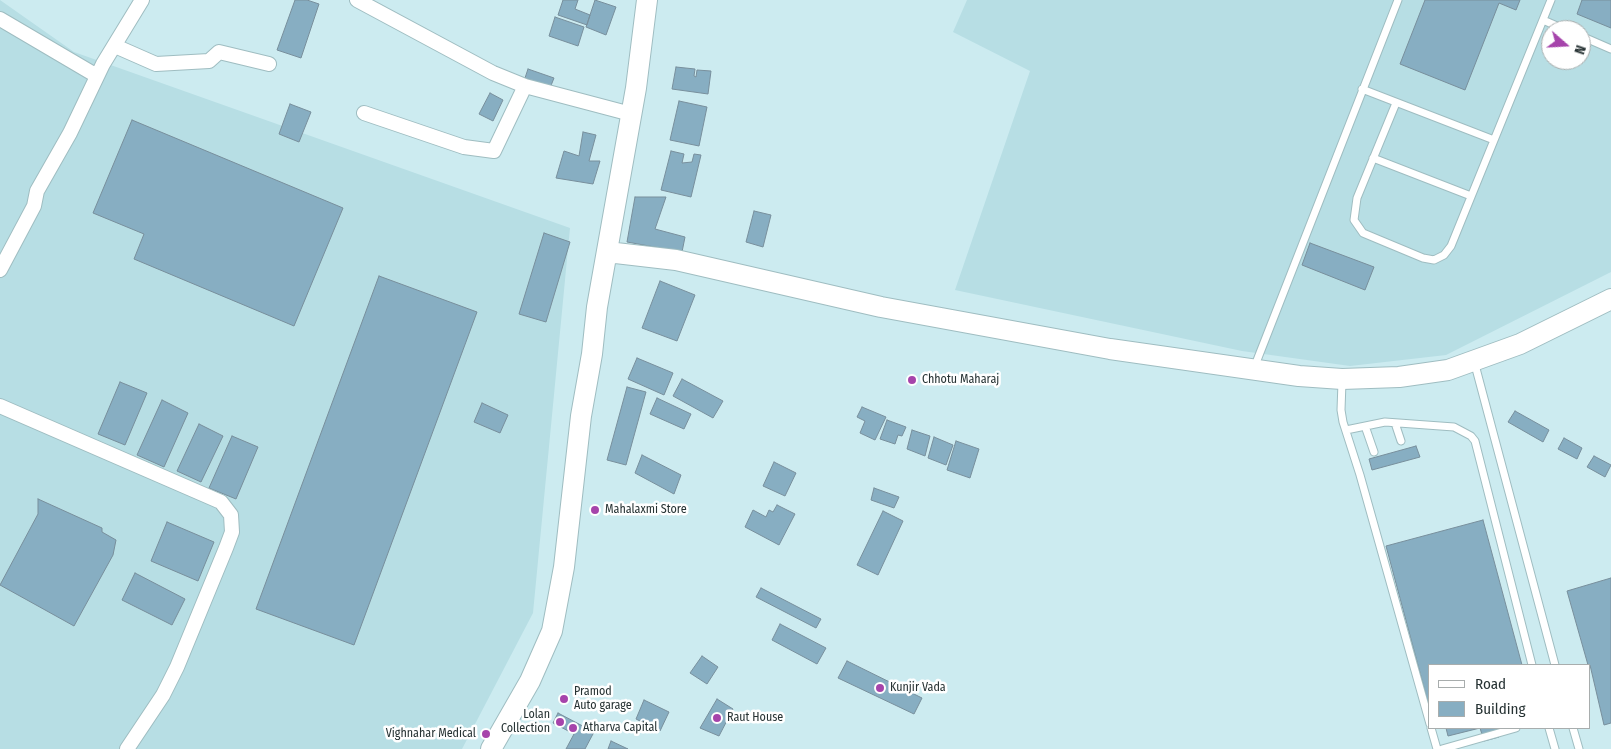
<!DOCTYPE html>
<style>
body{margin:0}
#map{position:relative;width:1611px;height:749px;overflow:hidden;background:#ccebf0;font-family:"Fira Sans Condensed",sans-serif}
canvas{display:block}
.legend{position:absolute;left:1428px;top:664px;width:162px;height:65px;box-sizing:border-box;background:#fff;border:1px solid #a8adad;margin:0;padding:6px 9px;list-style:none;font-size:15px;color:#263233}
.legend li{display:flex;align-items:center;gap:10px;height:25px}
.legend b{width:25px;border:1px solid #a8adad}
.north{position:absolute;left:1541px;top:20px;width:50px;height:50px;box-sizing:border-box;background:#fff;border:1px solid #a8adad;border-radius:50%;rotate:109deg;font-size:14px;font-weight:700;line-height:20px;text-align:center;color:#263233}
.north::after{content:'';display:block;margin:auto;width:18px;height:22px;background:#a644ab;clip-path:polygon(50% 0,100% 100%,50% 72%,0 100%)}
</style>
<div id="map">
<canvas width="1611" height="749"></canvas>
<ul class="legend">
<li><b style="height:6px;background:#fff"></b>Road</li>
<li><b style="height:14px;background:#87aec2"></b>Building</li>
</ul>
<div class="north">N</div>
</div>
<script>
const g = document.querySelector('canvas').getContext('2d');
g.lineJoin = 'round';
function fillPath(path, color) { g.fillStyle = color; g.fill(path, 'evenodd'); }
const toPath = rows => new Path2D(rows.map(r => 'M' + r).join(''));
function strokePath(path, color, width, dash) { g.strokeStyle = color; g.lineWidth = width; g.lineCap = dash ? 'butt' : 'round'; g.setLineDash(dash || []); g.stroke(path); }
function drawText(font, color, halo, rows, align = 'center') {
  g.font = font + ' "Fira Sans Condensed",sans-serif'; g.lineWidth = 5; g.setLineDash([]); g.textBaseline = 'middle'; g.strokeStyle = halo; g.fillStyle = color; for (const [text, x, y, turn = 0] of rows) {
    g.save(); g.translate(x, y); g.rotate((+turn || 0) * Math.PI / 180); g.textAlign = isNaN(turn) ? turn : align; if (halo) g.strokeText(text, 0, 0); g.fillText(text, 0, 0); g.restore();
  }
}
const built = toPath([
 [0,0,74,52,570,228,533,613,462,749,0,749],
 [967,0,1611,0,1611,272,1446,355,1350,366,1242,351,955,290,1030,71,953,32],
 [1551,30,1581,30,1581,60,1551,60]
]);
const building = toPath([
 [295,0,307,0,319,4,301,58,277,50,295,0],
 [563,0,578,0,575,9,590,15,587,25,558,15,563,0],
 [595,0,616,7,606,35,586,27,595,0],
 [1425,0,1520,0,1516,10,1499,3,1465,90,1400,64,1425,0],
 [1582,0,1611,0,1611,28,1577,14,1582,0],
 [555,17,584,27,578,46,549,36,555,17],
 [676,67,695,69,694,76,696,77,697,70,711,71,708,94,672,89,676,67],
 [528,69,554,78,550,88,525,78,528,69],
 [490,93,503,100,493,121,479,114,490,93],
 [679,101,707,107,699,146,670,140,679,101],
 [290,104,311,112,299,142,279,134,290,104],
 [132,120,343,208,294,326,134,259,144,234,93,213,132,120],
 [583,132,596,135,589,161,600,161,593,184,556,178,564,151,579,156,583,132],
 [671,151,684,154,682,163,692,162,694,154,701,155,691,197,661,190,671,151],
 [635,197,666,197,655,229,685,237,682,252,627,242,635,197],
 [754,211,771,215,763,247,746,242,754,211],
 [544,233,570,242,546,322,519,314,544,233],
 [1310,243,1374,267,1365,290,1302,265,1310,243],
 [379,276,477,312,354,645,256,609,379,276],
 [660,281,695,295,677,341,642,328,660,281],
 [637,358,673,373,664,395,628,379,637,358],
 [682,379,723,401,713,418,673,396,682,379],
 [120,382,147,393,125,445,98,434,120,382],
 [627,387,646,392,626,465,607,460,627,387],
 [657,398,691,414,684,429,650,414,657,398],
 [162,400,188,413,164,467,137,455,162,400],
 [482,403,508,415,500,433,474,422,482,403],
 [862,407,886,417,875,440,860,433,865,421,857,417,862,407],
 [1515,411,1549,430,1543,442,1508,422,1515,411],
 [887,420,906,427,902,436,898,435,895,444,880,439,887,420],
 [199,424,223,436,201,482,177,471,199,424],
 [912,430,930,436,925,456,907,449,912,430],
 [232,436,258,447,236,499,209,488,232,436],
 [934,437,953,445,946,465,928,458,934,437],
 [1564,438,1582,448,1577,459,1558,449,1564,438],
 [956,441,979,449,970,478,947,470,956,441],
 [1416,446,1420,457,1372,470,1369,459,1416,446],
 [642,455,681,475,674,494,635,473,642,455],
 [1594,456,1611,465,1605,477,1587,467,1594,456],
 [774,462,796,473,785,496,763,486,774,462],
 [874,488,899,497,894,508,871,500,874,488],
 [38,499,102,528,102,532,116,540,113,555,74,626,0,585,38,514,38,499],
 [777,505,795,514,779,545,745,527,753,510,766,517,769,510,773,512,777,505],
 [883,511,903,521,878,575,857,565,883,511],
 [1483,520,1522,665,1430,665,1430,710,1386,546,1483,520],
 [167,522,214,542,198,581,151,561,167,522],
 [135,573,185,599,172,625,122,600,135,573],
 [1611,578,1611,723,1604,725,1590,665,1588,665,1567,591,1611,578],
 [761,588,821,619,816,628,756,597,761,588],
 [780,624,826,648,817,664,772,640,780,624],
 [702,656,718,667,707,684,690,673,702,656],
 [847,661,922,698,914,714,838,678,847,661],
 [717,699,733,709,719,736,700,728,717,699],
 [644,700,669,712,660,731,636,719,644,700],
 [558,713,594,732,585,749,566,749,574,734,553,723,558,713],
 [1446,728,1480,728,1448,736,1446,728],
 [1480,728,1496,728,1499,737,1484,741,1480,728],
 [611,741,628,749,608,749,611,741]
]);
const lane = toPath([
 [1543,20,1566,30],
 [1581,36,1611,49],
 [1362,89,1494,140],
 [1396,103,1357,198,1354,220,1363,233,1423,258,1434,260,1444,255,1451,246,1551,0],
 [1373,158,1471,196],
 [1474,361,1555,665],
 [1254,368,1398,0],
 [1342,382,1341,410,1343,422,1360,475,1430,724],
 [1395,423,1401,441],
 [1365,426,1374,452],
 [1346,430,1385,422,1454,427,1471,436,1475,441,1532,665],
 [1431,728,1437,749],
 [1549,728,1555,749],
 [1573,728,1579,749],
 [1442,749,1516,728]
]);
const street = toPath([
 [357,0,493,73,525,86,631,114],
 [0,19,97,76],
 [115,46,156,64,209,61,219,52,269,64],
 [364,113,464,147,494,151,525,86],
 [0,270,34,206,37,191,70,133,103,64,142,0],
 [0,406,221,502,231,515,232,532,226,548,177,667,163,695,127,749]
]);
const secondary = toPath([
 [607,252,676,260,881,307,1110,349,1299,376,1342,379,1399,377,1448,370,1520,344,1611,299],
 [491,749,530,681,552,631,564,567,581,416,592,354,597,307,636,88,647,0]
]);
const markers = [
 [912,380,5,"#a644ab"],
 [595,510,5,"#a644ab"],
 [880,688,5,"#a644ab"],
 [564,699,5,"#a644ab"],
 [717,718,5,"#a644ab"],
 [560,722,5,"#a644ab"],
 [573,728,5,"#a644ab"],
 [486,734,5,"#a644ab"]
];
const poiNames = [
 ["Chhotu Maharaj",922,380],
 ["Mahalaxmi Store",605,510],
 ["Kunjir Vada",890,688],
 ["Pramod",574,692],
 ["Auto garage",574,706],
 ["Lolan",550,715,"right"],
 ["Collection",550,729,"right"],
 ["Raut House",727,718],
 ["Atharva Capital",583,728],
 ["Vighnahar Medical",476,734,"right"]
];
fillPath(built, '#b7dee4');
fillPath(building, '#87aec2');
strokePath(building, '#788f9c', 1);
strokePath(lane, '#9fbdc1', 9);
strokePath(street, '#9fbdc1', 16);
strokePath(secondary, '#9fbdc1', 22);
strokePath(lane, '#fff', 7);
strokePath(street, '#fff', 14);
strokePath(secondary, '#fff', 20);
for (const [x, y, r, color] of markers) { const dot = new Path2D(); dot.arc(x, y, r, 0, 2 * Math.PI); g.fillStyle = color; g.fill(dot); strokePath(dot, '#fff', 2); }
drawText('12px', '#263233', '#fff', poiNames, 'left');
</script>
